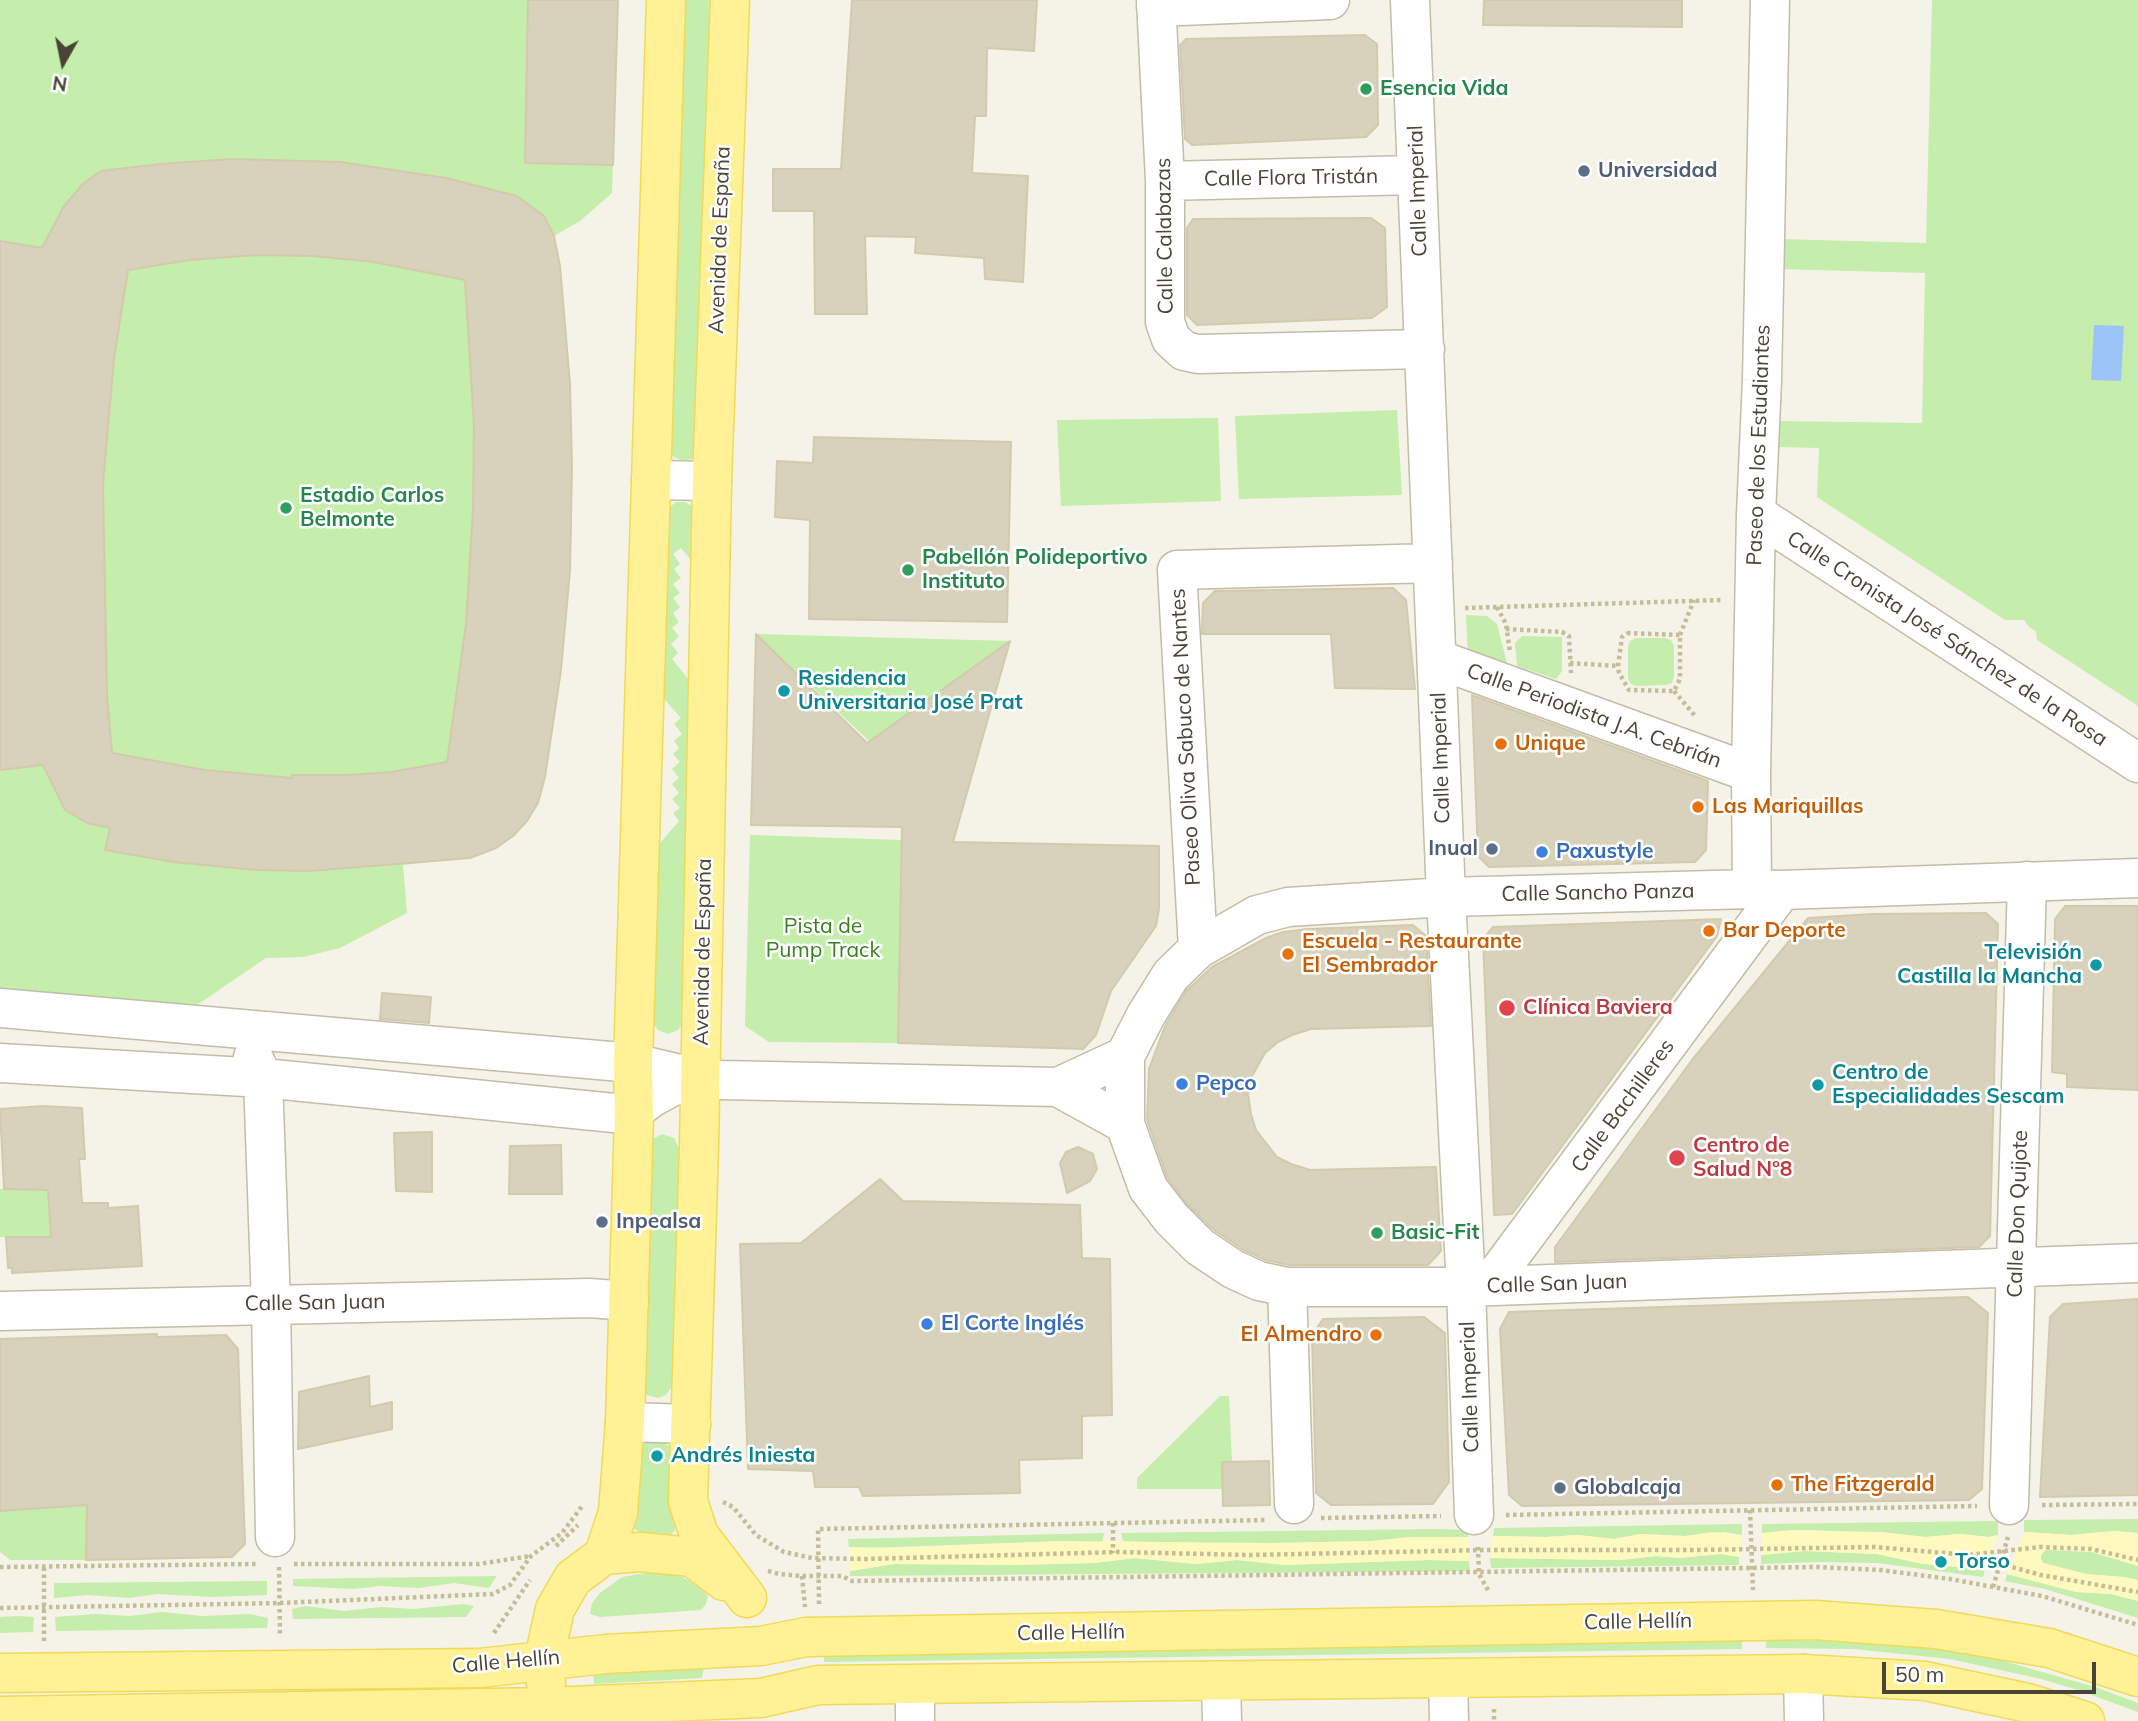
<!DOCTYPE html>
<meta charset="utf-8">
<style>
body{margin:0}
#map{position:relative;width:2138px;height:1721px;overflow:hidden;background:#f5f3e7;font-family:Mulish,sans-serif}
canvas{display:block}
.north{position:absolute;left:28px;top:28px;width:70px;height:70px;-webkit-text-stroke:5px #fff;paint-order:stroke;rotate:189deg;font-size:19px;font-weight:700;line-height:28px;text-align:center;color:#494435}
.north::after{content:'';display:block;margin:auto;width:24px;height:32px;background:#494435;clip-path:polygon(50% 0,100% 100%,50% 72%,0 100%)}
.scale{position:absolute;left:1882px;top:1662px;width:214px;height:32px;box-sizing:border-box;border:4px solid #494435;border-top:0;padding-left:9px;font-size:21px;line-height:24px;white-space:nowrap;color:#494435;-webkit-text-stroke:5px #fff;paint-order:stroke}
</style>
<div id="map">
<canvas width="2138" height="1721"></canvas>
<div class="north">N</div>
<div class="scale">50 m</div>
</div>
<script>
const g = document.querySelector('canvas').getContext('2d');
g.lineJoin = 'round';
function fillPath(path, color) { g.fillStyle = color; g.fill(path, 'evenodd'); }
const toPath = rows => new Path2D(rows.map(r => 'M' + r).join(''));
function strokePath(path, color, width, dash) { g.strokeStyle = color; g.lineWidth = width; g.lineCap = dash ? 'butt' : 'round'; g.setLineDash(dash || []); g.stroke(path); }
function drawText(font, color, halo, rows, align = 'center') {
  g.font = font + ' Mulish,sans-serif'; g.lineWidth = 5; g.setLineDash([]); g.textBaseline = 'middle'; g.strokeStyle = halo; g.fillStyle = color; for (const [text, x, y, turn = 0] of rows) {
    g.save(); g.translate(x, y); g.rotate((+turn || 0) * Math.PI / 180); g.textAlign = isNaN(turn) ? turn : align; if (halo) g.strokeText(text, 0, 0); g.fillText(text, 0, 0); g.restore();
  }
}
const green = toPath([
 [0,0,618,0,612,193,580,221,554,236,560,266,570,384,572,528,561,670,545,777,538,803,523,826,496,848,470,858,403,865,407,913,340,948,303,957,266,958,194,1007,0,991],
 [680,0,710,0,695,458,682,461,671,455],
 [1932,0,2138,0,2138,706,2037,640,2036,631,2029,627,2024,620,2005,620,1817,497,1819,448,1775,447,1775,421,1922,423,1925,273,1778,269,1779,239,1926,243],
 [1397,410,1402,495,1239,499,1235,416],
 [1218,418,1221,501,1061,506,1057,420],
 [677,502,685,502,695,508,696,566,681,548,673,554,680,564,674,569,681,578,673,584,680,593,673,598,680,607,673,613,679,622,672,628,679,636,671,644,678,653,672,659,694,686,683,1023,678,1030,668,1034,658,1030,652,1022,654,850,679,821,673,813,680,808,672,799,679,793,672,784,679,778,672,769,680,762,673,754,679,748,674,741,682,734,674,724,681,718,660,694,669,507],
 [1466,615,1487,616,1497,624,1509,671,1468,657],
 [756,634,1010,641,869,741],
 [1522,636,1562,637,1562,671,1556,679,1517,666,1515,643],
 [1636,638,1665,638,1671,640,1674,646,1674,676,1672,683,1666,685,1636,686,1630,683,1628,678,1628,647,1630,641],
 [750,835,902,840,898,1043,769,1042,745,1026],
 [662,1134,674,1138,680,1150,673,1385,666,1395,658,1398,647,1395,642,1390,649,1141],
 [0,1189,48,1189,51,1237,0,1237],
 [1220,1396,1229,1396,1232,1461,1222,1462,1222,1489,1137,1489,1137,1478],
 [652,1440,664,1442,669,1446,672,1456,675,1530,671,1535,640,1532,633,1528,637,1514,639,1453,644,1444],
 [87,1501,86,1560,10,1560,0,1552,0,1511],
 [2138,1519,2138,1533,2114,1531,2070,1535,2024,1532,2024,1520],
 [1998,1521,1998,1535,1989,1537,1960,1534,1925,1537,1880,1532,1838,1532,1814,1530,1762,1533,1762,1524],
 [1742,1524,1742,1535,1724,1532,1685,1536,1641,1534,1614,1539,1578,1535,1546,1537,1493,1536,1494,1528],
 [1436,1529,1468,1530,1468,1537,1412,1537,1372,1541,1273,1543,1163,1543,1123,1541,1121,1533],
 [1104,1533,1102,1543,1062,1541,868,1548,849,1547,848,1539],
 [2046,1550,2092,1552,2138,1566,2138,1580,2123,1577,2086,1574,2043,1563,2040,1556],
 [1805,1551,1877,1554,1923,1564,1985,1569,1983,1577,1877,1563,1819,1562,1761,1564,1761,1555],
 [1721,1554,1739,1557,1739,1565,1491,1568,1490,1558,1623,1560,1656,1556,1679,1558],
 [1135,1558,1196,1564,1237,1560,1285,1565,1429,1560,1469,1561,1470,1571,850,1576,850,1571,894,1564,1014,1565,1094,1563],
 [656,1571,682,1577,698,1586,708,1596,706,1604,701,1610,600,1617,590,1614,592,1603,600,1593,622,1577],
 [2007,1574,2076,1592,2111,1594,2138,1601,2138,1618,2045,1589,2005,1581],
 [497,1576,489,1588,454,1583,419,1588,380,1586,353,1589,293,1586,293,1579],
 [267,1581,267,1595,212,1597,157,1594,129,1598,89,1595,54,1598,54,1583],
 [464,1604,474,1606,466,1617,293,1619,292,1609,306,1606,344,1611,382,1607,413,1609],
 [162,1612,202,1616,250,1614,268,1618,267,1628,56,1631,55,1617,95,1614,130,1616],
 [17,1616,34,1617,33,1632,0,1633,0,1617],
 [1742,1640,1742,1649,824,1662,824,1653],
 [1766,1640,1859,1641,1951,1651,2000,1660,2095,1687,2138,1703,2138,1712,2078,1690,2041,1679,1950,1659,1853,1649,1766,1648],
 [704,1667,702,1678,594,1684,593,1674]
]);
const sand = toPath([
 [1790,1530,1880,1532,1925,1537,1960,1534,1989,1537,1998,1535,1985,1569,1923,1564,1877,1554,1805,1551,1761,1555,1762,1533],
 [2114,1531,2138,1533,2138,1566,2092,1552,2069,1550,2044,1550,2041,1555,2041,1560,2043,1563,2086,1574,2123,1577,2138,1580,2138,1601,2111,1594,2076,1592,2007,1574,2024,1532,2070,1535],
 [1712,1532,1742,1535,1739,1557,1721,1554,1679,1558,1656,1556,1612,1560,1490,1558,1493,1536,1546,1537,1578,1535,1614,1539,1641,1534,1685,1536],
 [1412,1537,1468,1537,1469,1561,1429,1560,1285,1565,1237,1560,1196,1564,1135,1558,1094,1563,1014,1565,894,1564,850,1571,849,1547,895,1548,1062,1541,1273,1543,1372,1541]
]);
const water = toPath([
 [2094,325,2124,326,2121,381,2091,380]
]);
const building = toPath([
 [528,0,618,0,613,165,525,163,528,0],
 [852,0,1037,0,1034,51,987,48,986,116,975,116,972,173,1028,176,1023,282,985,279,984,258,915,253,916,237,865,236,867,314,815,314,814,211,773,211,773,169,841,169,852,0],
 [1484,0,1682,0,1682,27,1483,25,1484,0],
 [1365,35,1377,44,1378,125,1366,137,1192,145,1185,139,1180,45,1186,39,1365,35],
 [232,159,340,162,446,178,517,196,544,216,554,236,560,266,570,384,572,465,570,571,561,670,545,777,538,803,527,821,513,836,496,848,470,858,310,871,256,870,173,862,105,850,110,828,87,823,65,810,43,765,0,770,0,241,42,248,64,206,84,183,101,171,160,164,232,159],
 [256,255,313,256,374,262,465,280,474,425,473,510,466,624,447,762,391,772,349,775,292,775,292,778,205,770,112,753,107,696,103,485,114,358,128,270,190,260,256,255],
 [1371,218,1385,228,1387,307,1372,318,1197,325,1187,315,1187,228,1193,219,1371,218],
 [814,437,1011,442,1007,622,809,619,810,520,775,517,777,461,813,463,814,437],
 [1393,588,1406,600,1415,689,1335,688,1331,634,1202,634,1203,603,1215,591,1393,588],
 [756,634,867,743,1010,641,953,842,1159,846,1159,909,1156,926,1111,991,1096,1035,1083,1049,898,1043,902,827,751,825,756,634],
 [1472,695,1708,781,1706,850,1695,862,1489,867,1478,856,1472,695],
 [2065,906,2138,906,2138,1090,2067,1087,2067,1074,2052,1072,2055,919,2065,906],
 [1986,913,1998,924,1990,1236,1979,1247,1555,1262,1555,1247,1692,1060,1808,918,1872,914,1986,913],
 [1721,919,1717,936,1512,1214,1494,1215,1483,939,1493,927,1721,919],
 [1413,925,1426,936,1431,1026,1311,1029,1292,1035,1278,1042,1265,1053,1252,1076,1248,1094,1251,1114,1256,1130,1277,1157,1291,1164,1310,1170,1436,1167,1441,1251,1428,1265,1289,1265,1266,1260,1244,1250,1214,1230,1187,1204,1167,1177,1147,1120,1149,1069,1165,1026,1186,991,1212,967,1266,938,1283,932,1308,929,1413,925],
 [382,993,431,997,429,1023,380,1019,382,993],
 [43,1106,82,1108,85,1159,79,1159,82,1203,108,1203,108,1208,138,1206,142,1266,12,1273,12,1268,8,1268,6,1237,51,1237,48,1190,4,1189,0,1109,43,1106],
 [432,1132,432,1192,396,1191,394,1133,432,1132],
 [561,1145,562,1194,509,1194,510,1146,561,1145],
 [1078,1147,1093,1154,1097,1169,1090,1181,1067,1193,1060,1163,1066,1152,1078,1147],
 [880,1179,903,1201,1080,1205,1082,1258,1110,1259,1112,1415,1082,1416,1082,1458,1019,1460,1020,1493,863,1496,859,1487,815,1487,813,1471,748,1469,740,1244,801,1243,880,1179],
 [1968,1297,1988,1313,1982,1489,1969,1500,1522,1506,1509,1495,1500,1329,1509,1312,1968,1297],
 [2138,1299,2138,1495,2040,1497,2050,1317,2063,1304,2138,1299],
 [1424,1317,1445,1333,1449,1482,1433,1504,1331,1505,1316,1493,1312,1335,1323,1319,1424,1317],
 [157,1334,157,1337,226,1335,238,1349,245,1544,232,1557,86,1560,87,1505,0,1511,0,1339,157,1334],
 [369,1376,370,1407,392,1402,392,1429,298,1449,299,1392,369,1376],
 [1269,1461,1270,1505,1223,1506,1222,1462,1269,1461]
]);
const path = toPath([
 [1497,607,1506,624,1510,652],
 [1465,608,1722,600],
 [1506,629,1562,632,1569,636,1571,673],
 [1627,633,1680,635,1680,679,1674,691,1629,690,1619,673,1618,666,1622,637,1627,633],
 [1680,635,1694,600],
 [1570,663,1618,666],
 [1674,691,1696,717],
 [723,1502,733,1507,756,1535,784,1552,812,1558,866,1559,1119,1552,1250,1555,1487,1550,1696,1550,1875,1547,1968,1555,2040,1547,2091,1549,2138,1560],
 [2042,1505,2138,1504],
 [1750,1510,1753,1590],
 [1506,1515,1977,1506],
 [1321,1518,1441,1516],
 [1113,1523,1113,1553],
 [556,1546,578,1525],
 [1478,1547,1479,1574,1489,1592],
 [1972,1556,2041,1575,2138,1592],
 [294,1564,479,1564,530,1556],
 [0,1567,257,1564],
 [279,1567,280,1636],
 [768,1571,779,1574,802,1576,842,1576,852,1581,1817,1567,1880,1570,1950,1579,2042,1596,2138,1625],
 [802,1576,805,1607],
 [1993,1587,2008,1537],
 [819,1604,818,1529,1266,1520],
 [0,1608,280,1603,493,1594,510,1585,531,1556,562,1533,583,1505],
 [494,1633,530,1580],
 [44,1641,44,1565],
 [1494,1709,1494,1721]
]);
const minor = toPath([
 [1156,0,1165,181,1165,322,1171,339,1184,351,1198,354,1425,349],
 [1410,0,1446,897,1466,1287,1474,1515],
 [1156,7,1330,0],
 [1165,181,1417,175],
 [651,480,712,481],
 [1756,514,2138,763],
 [1437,659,1751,773],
 [2138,878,1782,890,1752,889,1446,897,1288,907,1257,915,1198,949,1171,975,1146,1015,1125,1056,1125,1124,1148,1188,1171,1218,1200,1247,1233,1269,1259,1281,1287,1287,1466,1287,2138,1263],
 [1752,889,1751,773,1756,514,1762,380,1770,0],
 [1198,949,1177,570,1433,563],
 [0,1008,633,1063,701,1079,721,1080,1058,1087,1125,1056],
 [253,1057,263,1078,271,1304,275,1537],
 [0,1063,263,1078,634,1115,638,1108,651,1098,675,1085,701,1079],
 [1058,1087,1125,1124],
 [1488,1286,1782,890],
 [1287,1287,1294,1504],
 [0,1311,589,1298,629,1301],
 [625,1422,691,1424],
 [2009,1505,2027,881],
 [1803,1674,1804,1721],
 [1448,1679,1449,1721],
 [1221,1681,1222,1721],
 [915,1721,915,1686]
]);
const major = toPath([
 [730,0,712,481,699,1147,688,1501,699,1535,747,1598],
 [604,1555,618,1512,625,1422,634,1115,633,1063,666,0],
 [0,1673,480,1668,605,1654,761,1646,806,1637,1815,1620,1936,1629,2049,1648,2138,1677],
 [546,1684,544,1659,555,1609,573,1578,604,1555,640,1552,692,1557,724,1581],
 [0,1716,548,1707,761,1698,818,1685,1803,1674,1925,1681,2028,1703,2085,1721]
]);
const markers = [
 [1366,89,7,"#2e9e5b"],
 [1584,171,7,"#5c6f8a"],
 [286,508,7,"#2e9e5b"],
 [908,570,7,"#2e9e5b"],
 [784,691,7,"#0f9aa8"],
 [1501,744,7,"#e8710a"],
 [1698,807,7,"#e8710a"],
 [1492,849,7,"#5c6f8a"],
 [1542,852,7,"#3f7fe0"],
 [1709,931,7,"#e8710a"],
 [1288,954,7,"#e8710a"],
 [2096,965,7,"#0f9aa8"],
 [1507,1008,9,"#e0444e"],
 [1182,1084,7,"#3f7fe0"],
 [1818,1085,7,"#0f9aa8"],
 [1677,1158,9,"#e0444e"],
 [602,1222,7,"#5c6f8a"],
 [1377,1233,7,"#2e9e5b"],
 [927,1324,7,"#3f7fe0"],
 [1376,1335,7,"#e8710a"],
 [657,1456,7,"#0f9aa8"],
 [1777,1485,7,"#e8710a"],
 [1560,1488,7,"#5c6f8a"],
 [1941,1562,7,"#0f9aa8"]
];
const leisureNames = [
 ["Esencia Vida",1380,89],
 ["Estadio Carlos",300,496],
 ["Belmonte",300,520],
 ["Pabellón Polideportivo",922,558],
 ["Instituto",922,582],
 ["Basic-Fit",1391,1233]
];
const serviceNames = [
 ["Universidad",1598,171],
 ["Inual",1478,849,"right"],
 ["Inpealsa",616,1222],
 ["Globalcaja",1574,1488]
];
const streetNames = [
 ["Calle Flora Tristán",1291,178,-1],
 ["Calle Imperial",1418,191,-92],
 ["Calle Calabazas",1165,236,-91],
 ["Avenida de España",720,240,-88],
 ["Paseo de los Estudiantes",1759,445,-88],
 ["Calle Cronista José Sánchez de la Rosa",1947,639,33],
 ["Calle Periodista J.A. Cebrián",1594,716,20],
 ["Paseo Oliva Sabuco de Nantes",1186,737,-93],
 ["Calle Imperial",1441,758,-92],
 ["Calle Sancho Panza",1598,893,-1],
 ["Avenida de España",703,952,-89],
 ["Calle Bachilleres",1623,1106,-54],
 ["Calle Don Quijote",2018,1214,-88],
 ["Calle San Juan",1557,1284,-2],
 ["Calle San Juan",315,1303,-1],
 ["Calle Imperial",1470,1387,-92],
 ["Calle Hellín",1638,1622,-1],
 ["Calle Hellín",1071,1633,-1],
 ["Calle Hellín",506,1662,-5]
];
const cultureNames = [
 ["Residencia",798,679],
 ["Universitaria José Prat",798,703],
 ["Televisión",2082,953,"right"],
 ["Castilla la Mancha",2082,977,"right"],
 ["Centro de",1832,1073],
 ["Especialidades Sescam",1832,1097],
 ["Andrés Iniesta",671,1456],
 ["Torso",1955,1562]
];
const foodNames = [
 ["Unique",1515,744],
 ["Las Mariquillas",1712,807],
 ["Bar Deporte",1723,931],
 ["Escuela - Restaurante",1302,942],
 ["El Sembrador",1302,966],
 ["El Almendro",1362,1335,"right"],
 ["The Fitzgerald",1791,1485]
];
const shopNames = [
 ["Paxustyle",1556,852],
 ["Pepco",1196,1084],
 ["El Corte Inglés",941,1324]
];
const parkNames = [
 ["Pista de",823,927],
 ["Pump Track",823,951]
];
const healthNames = [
 ["Clínica Baviera",1523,1008],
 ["Centro de",1693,1146],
 ["Salud Nº8",1693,1170]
];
fillPath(green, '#c5edab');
fillPath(sand, '#fdf9bf');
fillPath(water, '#9dc4f8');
fillPath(building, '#d8d1bb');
strokePath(building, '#d3caad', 2);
strokePath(minor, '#c2bda8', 41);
strokePath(major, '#f0da5a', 41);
strokePath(path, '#c5bc98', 4.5, [3.5, 3.5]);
strokePath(minor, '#fff', 38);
strokePath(major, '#fff196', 38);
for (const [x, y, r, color] of markers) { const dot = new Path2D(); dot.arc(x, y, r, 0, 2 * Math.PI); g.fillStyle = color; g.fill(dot); strokePath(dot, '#fff', 2.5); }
drawText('bold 21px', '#27864d', '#fff', leisureNames, 'left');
drawText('bold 21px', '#4e5e75', '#fff', serviceNames, 'left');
drawText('21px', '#494435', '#fff', streetNames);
drawText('bold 21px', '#0d838f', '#fff', cultureNames, 'left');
drawText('bold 21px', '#c56008', '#fff', foodNames, 'left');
drawText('bold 21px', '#366cbe', '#fff', shopNames, 'left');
drawText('21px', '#378121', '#fff', parkNames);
drawText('bold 21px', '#be3a42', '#fff', healthNames, 'left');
</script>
